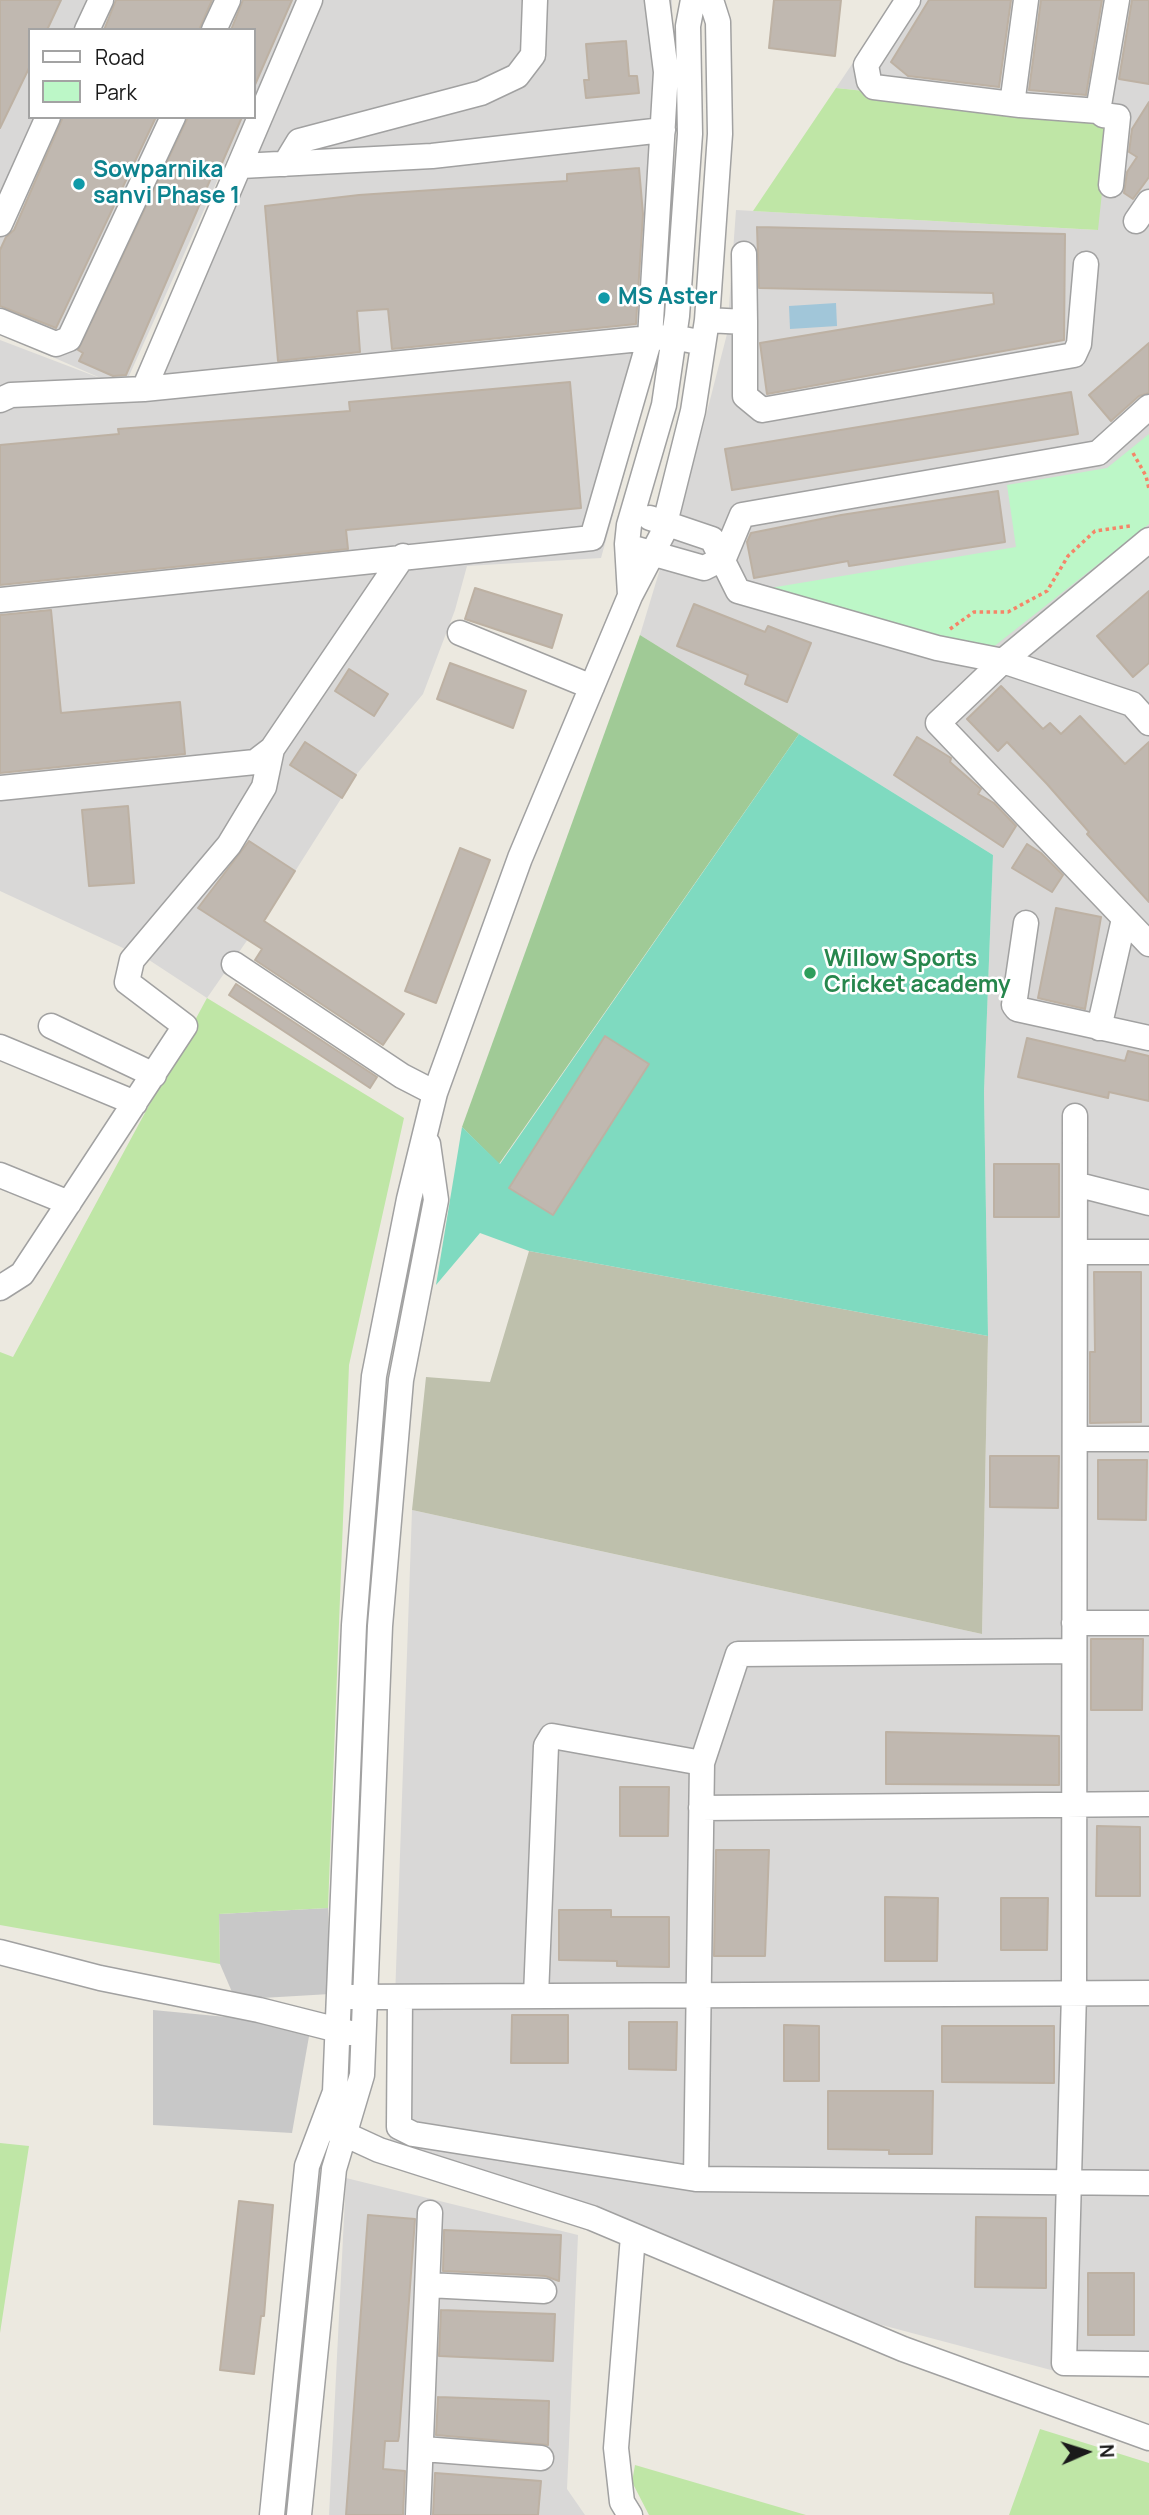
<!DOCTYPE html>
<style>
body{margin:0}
#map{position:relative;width:1149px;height:2515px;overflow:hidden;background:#ece9e0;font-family:Manrope,sans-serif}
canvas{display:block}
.legend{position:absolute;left:28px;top:28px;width:228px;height:91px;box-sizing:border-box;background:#fff;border:2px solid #a3a3a3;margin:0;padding:9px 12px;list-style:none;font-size:21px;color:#1a1a1a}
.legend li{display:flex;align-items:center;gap:14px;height:35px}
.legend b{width:35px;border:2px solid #a3a3a3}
.north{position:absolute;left:1051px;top:2417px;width:70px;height:70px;-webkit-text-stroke:5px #fff;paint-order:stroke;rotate:87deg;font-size:19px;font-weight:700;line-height:28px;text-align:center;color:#1a1a1a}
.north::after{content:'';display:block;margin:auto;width:24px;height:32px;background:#1a1a1a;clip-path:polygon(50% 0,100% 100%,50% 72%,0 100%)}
</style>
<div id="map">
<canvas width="1149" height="2515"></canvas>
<ul class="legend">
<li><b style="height:9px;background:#fff"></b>Road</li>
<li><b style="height:19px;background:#bcf7c7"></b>Park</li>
</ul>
<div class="north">N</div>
</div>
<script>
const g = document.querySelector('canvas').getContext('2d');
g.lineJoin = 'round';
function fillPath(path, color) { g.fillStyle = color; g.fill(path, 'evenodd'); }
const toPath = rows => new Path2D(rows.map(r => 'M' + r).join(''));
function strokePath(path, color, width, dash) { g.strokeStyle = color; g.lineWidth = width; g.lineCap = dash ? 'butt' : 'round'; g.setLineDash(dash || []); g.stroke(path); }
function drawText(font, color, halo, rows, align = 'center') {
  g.font = font + ' Manrope,sans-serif'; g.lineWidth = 5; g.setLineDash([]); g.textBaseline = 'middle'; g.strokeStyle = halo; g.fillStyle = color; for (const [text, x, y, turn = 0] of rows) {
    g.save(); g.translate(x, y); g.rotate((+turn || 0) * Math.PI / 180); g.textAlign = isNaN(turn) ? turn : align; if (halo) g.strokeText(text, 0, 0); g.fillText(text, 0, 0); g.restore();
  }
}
const residential = toPath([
 [0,0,299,0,254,100,254,30,30,30,30,117,246,117,124,387,128,390,307,0,672,0,674,166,656,359,601,558,467,566,455,610,423,694,356,775,294,873,207,998,149,960,0,891,0,340,105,380,0,334],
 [895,0,1149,0,1149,2378,1066,2374,878,2324,616,2215,390,2142,412,1510,982,1634,988,1336,984,1092,993,855,640,635,703,427,727,334,736,210,1097,230,1109,117,836,88],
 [346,2178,578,2235,567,2489,585,2515,329,2515]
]);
const religious = toPath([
 [328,1908,330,1994,262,1998,232,1992,220,1964,219,1914],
 [153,2010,311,2025,292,2133,153,2125]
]);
const construction = toPath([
 [529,1251,988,1336,982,1634,412,1510,426,1377,490,1382]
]);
const grass = toPath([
 [836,88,1110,117,1098,230,753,211],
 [207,998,404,1118,349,1365,328,1908,219,1914,220,1964,0,1925,0,1352,13,1357],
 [0,2143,29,2146,0,2333],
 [1040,2429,1149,2463,1149,2515,1009,2515],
 [635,2465,806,2515,649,2515,632,2482]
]);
const forest = toPath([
 [640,635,799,734,499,1164,462,1127]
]);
const park = toPath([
 [1149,434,1149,524,992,648,758,590,1016,547,1007,485,1107,468]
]);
const pitch = toPath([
 [799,734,993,855,984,1092,988,1336,529,1251,480,1233,436,1285,462,1127,500,1164]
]);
const water = toPath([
 [836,303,837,326,790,329,789,306]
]);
const building = toPath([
 [0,0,61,0,47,30,30,30,30,66,0,128,0,0],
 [116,0,212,0,199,30,104,30,116,0],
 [243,0,292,0,254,87,254,30,231,30,243,0],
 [774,0,841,0,835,56,769,48,774,0],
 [929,0,1011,0,999,87,908,76,891,62,929,0],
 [1041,0,1102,0,1086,95,1029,90,1041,0],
 [1132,0,1149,0,1149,84,1119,79,1132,0],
 [626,41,629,76,637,76,639,93,586,98,584,80,589,80,586,44,626,41],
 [1149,102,1149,177,1133,199,1124,193,1127,172,1137,157,1129,152,1132,129,1149,102],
 [63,117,156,117,56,328,0,306,0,250,6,237,14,230,63,117],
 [188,117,242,117,215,179,211,178,126,375,113,376,79,361,83,353,78,350,188,117],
 [639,168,643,214,636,324,392,349,388,309,357,311,360,352,278,361,265,206,359,195,567,181,567,174,639,168],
 [757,227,1065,234,1064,340,767,394,760,343,994,304,993,293,759,288,757,227],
 [1149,343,1149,393,1139,396,1111,421,1089,395,1149,343],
 [570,382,581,508,346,530,348,549,0,585,0,445,119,434,118,429,350,411,349,402,570,382],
 [1071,392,1078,434,732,490,725,449,1071,392],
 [998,491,1005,542,849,566,848,561,754,578,747,542,751,533,841,515,998,491],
 [475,588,562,615,552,648,465,619,475,588],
 [1149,591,1149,663,1133,677,1097,636,1149,591],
 [694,604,765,632,768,626,811,643,787,702,745,684,748,675,677,646,694,604],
 [51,610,61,713,180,702,185,754,0,773,0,615,51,610],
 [450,663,526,691,513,728,437,699,450,663],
 [349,669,388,694,374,716,335,691,349,669],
 [1001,686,1043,729,1050,723,1061,734,1080,716,1125,764,1149,742,1149,902,1087,834,1089,832,1047,784,1007,742,998,751,967,719,1001,686],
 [917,737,951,758,950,762,981,789,978,794,994,803,1016,826,1003,847,894,775,917,737],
 [305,742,356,775,342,798,290,765,305,742],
 [128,806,134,883,89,886,82,810,128,806],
 [249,841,295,871,264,921,404,1014,383,1045,255,960,262,949,198,908,249,841],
 [1027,844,1041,853,1063,875,1052,892,1012,868,1027,844],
 [460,848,490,860,436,1003,405,991,460,848],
 [1056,908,1101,917,1085,1009,1038,998,1056,908],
 [236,984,377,1077,370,1088,229,995,236,984],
 [605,1036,649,1064,553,1215,509,1188,605,1036],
 [1027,1038,1125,1061,1128,1051,1149,1056,1149,1101,1109,1092,1108,1098,1018,1077,1027,1038],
 [994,1164,1059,1164,1059,1217,994,1217,994,1164],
 [1094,1272,1141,1272,1141,1422,1090,1423,1090,1352,1095,1352,1094,1272],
 [990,1456,1059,1456,1058,1508,990,1507,990,1456],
 [1098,1460,1147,1460,1146,1520,1098,1519,1098,1460],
 [1091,1639,1143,1639,1142,1710,1091,1710,1091,1639],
 [886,1732,1059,1736,1059,1785,886,1784,886,1732],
 [620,1787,669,1787,668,1836,620,1836,620,1787],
 [1097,1826,1140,1827,1140,1896,1096,1896,1097,1826],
 [716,1850,769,1850,765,1956,714,1956,716,1850],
 [885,1897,938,1898,937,1961,885,1961,885,1897],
 [1001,1898,1048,1898,1047,1950,1001,1950,1001,1898],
 [559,1910,611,1910,611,1917,669,1917,669,1967,617,1966,617,1961,559,1960,559,1910],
 [512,2015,568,2015,568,2063,511,2063,512,2015],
 [629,2022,677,2022,676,2070,629,2069,629,2022],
 [784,2025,819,2026,819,2081,784,2081,784,2025],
 [942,2026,1054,2026,1054,2083,942,2082,942,2026],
 [828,2091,933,2091,932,2154,889,2154,889,2150,828,2149,828,2091],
 [239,2201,273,2205,264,2316,261,2316,254,2374,220,2370,239,2201],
 [368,2215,415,2219,399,2436,398,2441,385,2441,383,2469,405,2471,403,2515,346,2515,368,2215],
 [976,2217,1046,2218,1046,2288,975,2287,976,2217],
 [444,2230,561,2235,559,2281,545,2276,443,2271,444,2230],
 [1088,2273,1134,2273,1134,2335,1088,2335,1088,2273],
 [441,2310,555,2314,553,2361,439,2356,441,2310],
 [438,2397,549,2401,548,2445,436,2435,438,2397],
 [435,2473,541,2481,538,2515,433,2515,435,2473]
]);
const path = toPath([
 [1133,453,1146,476,1149,489],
 [950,629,974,612,1008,612,1047,591,1068,556,1095,531,1130,526]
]);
const minor = toPath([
 [908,0,866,65,869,81,874,87,1020,105],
 [1026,0,1013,97,1020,105,1098,111],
 [87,30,101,0],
 [214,30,228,0],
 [285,164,299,141,481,93,517,76,533,55,535,0],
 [241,166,432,156,663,130],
 [1111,185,1118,117,1103,115,1098,111,1117,0],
 [1136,221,1149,202],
 [0,224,48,117],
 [707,320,745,322,744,254],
 [0,321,56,344,69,339,173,117],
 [745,322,745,396,762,410,1074,355,1079,344,1086,264],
 [144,389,310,0],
 [0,400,11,395,144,389,650,338,674,337,703,343],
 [650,518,712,539,738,591,937,648,1003,661,1132,704,1149,723],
 [1149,540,1003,661,938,723,1149,944],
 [637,549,704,568,724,558,742,515,1098,453,1149,407],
 [630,595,627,544,629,525,664,405,677,316,690,134,688,26,693,0],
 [0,600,592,538,650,338,666,72,657,0],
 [460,633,592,687],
 [0,788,255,762,272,749,403,556],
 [1026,923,1014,1005,1017,1009,1149,1038],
 [234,964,402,1076,435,1093],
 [51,1026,154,1075],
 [1099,1028,1124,919],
 [0,1047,135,1103],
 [1075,1116,1074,1993,1064,2363,1149,2364],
 [0,1175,69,1203],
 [1075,1184,1149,1203],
 [1075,1252,1149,1252],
 [0,1288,22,1274,185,1026,127,982,132,960,229,845,264,787,272,749],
 [1075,1439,1149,1439],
 [1074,1623,1149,1623],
 [1074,1651,738,1654,702,1763,696,2179,1149,2183],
 [701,1808,1149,1804],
 [0,1952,100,1978,259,2010,350,2033],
 [536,1996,546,1746,552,1736,702,1763],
 [348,1997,1149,1993],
 [400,1997,399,2127,413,2134,696,2179],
 [329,2127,379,2150,592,2218,903,2349,1149,2438],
 [428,2285,544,2291],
 [423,2449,541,2458],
 [272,2515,307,2166,335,2092,354,1625,374,1376,409,1199,435,1093,520,858,630,596,662,535,693,411,707,320,720,134,718,22,711,0],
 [299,2515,334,2169,362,2075,380,1626,401,1380,436,1200,428,1144],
 [418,2515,430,2213],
 [630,2515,622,2502,616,2448,633,2236]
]);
const markers = [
 [79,184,7,"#0f9aa8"],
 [604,298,7,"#0f9aa8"],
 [810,973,7,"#2e9e5b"]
];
const cultureNames = [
 ["Sowparnika",93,171],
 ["sanvi Phase 1",93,197],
 ["MS Aster",618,298]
];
const leisureNames = [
 ["Willow Sports",824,960],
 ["Cricket academy",824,986]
];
fillPath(residential, '#d9d8d7');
fillPath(religious, '#c8c8c8');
fillPath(construction, '#bec0ac');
fillPath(grass, '#bfe6a6');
fillPath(forest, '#a0ca96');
fillPath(park, '#bcf7c7');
fillPath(pitch, '#7fdac0');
fillPath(water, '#a1c6d9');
fillPath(building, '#c0b8b0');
strokePath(building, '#bdb1a3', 2);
strokePath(minor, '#a1a1a1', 27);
strokePath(path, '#f58568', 3.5, [3.5, 3.5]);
strokePath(minor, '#fff', 24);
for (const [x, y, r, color] of markers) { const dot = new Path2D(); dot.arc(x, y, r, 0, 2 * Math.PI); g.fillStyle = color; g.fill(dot); strokePath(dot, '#fff', 2.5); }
drawText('bold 23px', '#0d838f', '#fff', cultureNames, 'left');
drawText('bold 23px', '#27864d', '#fff', leisureNames, 'left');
</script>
